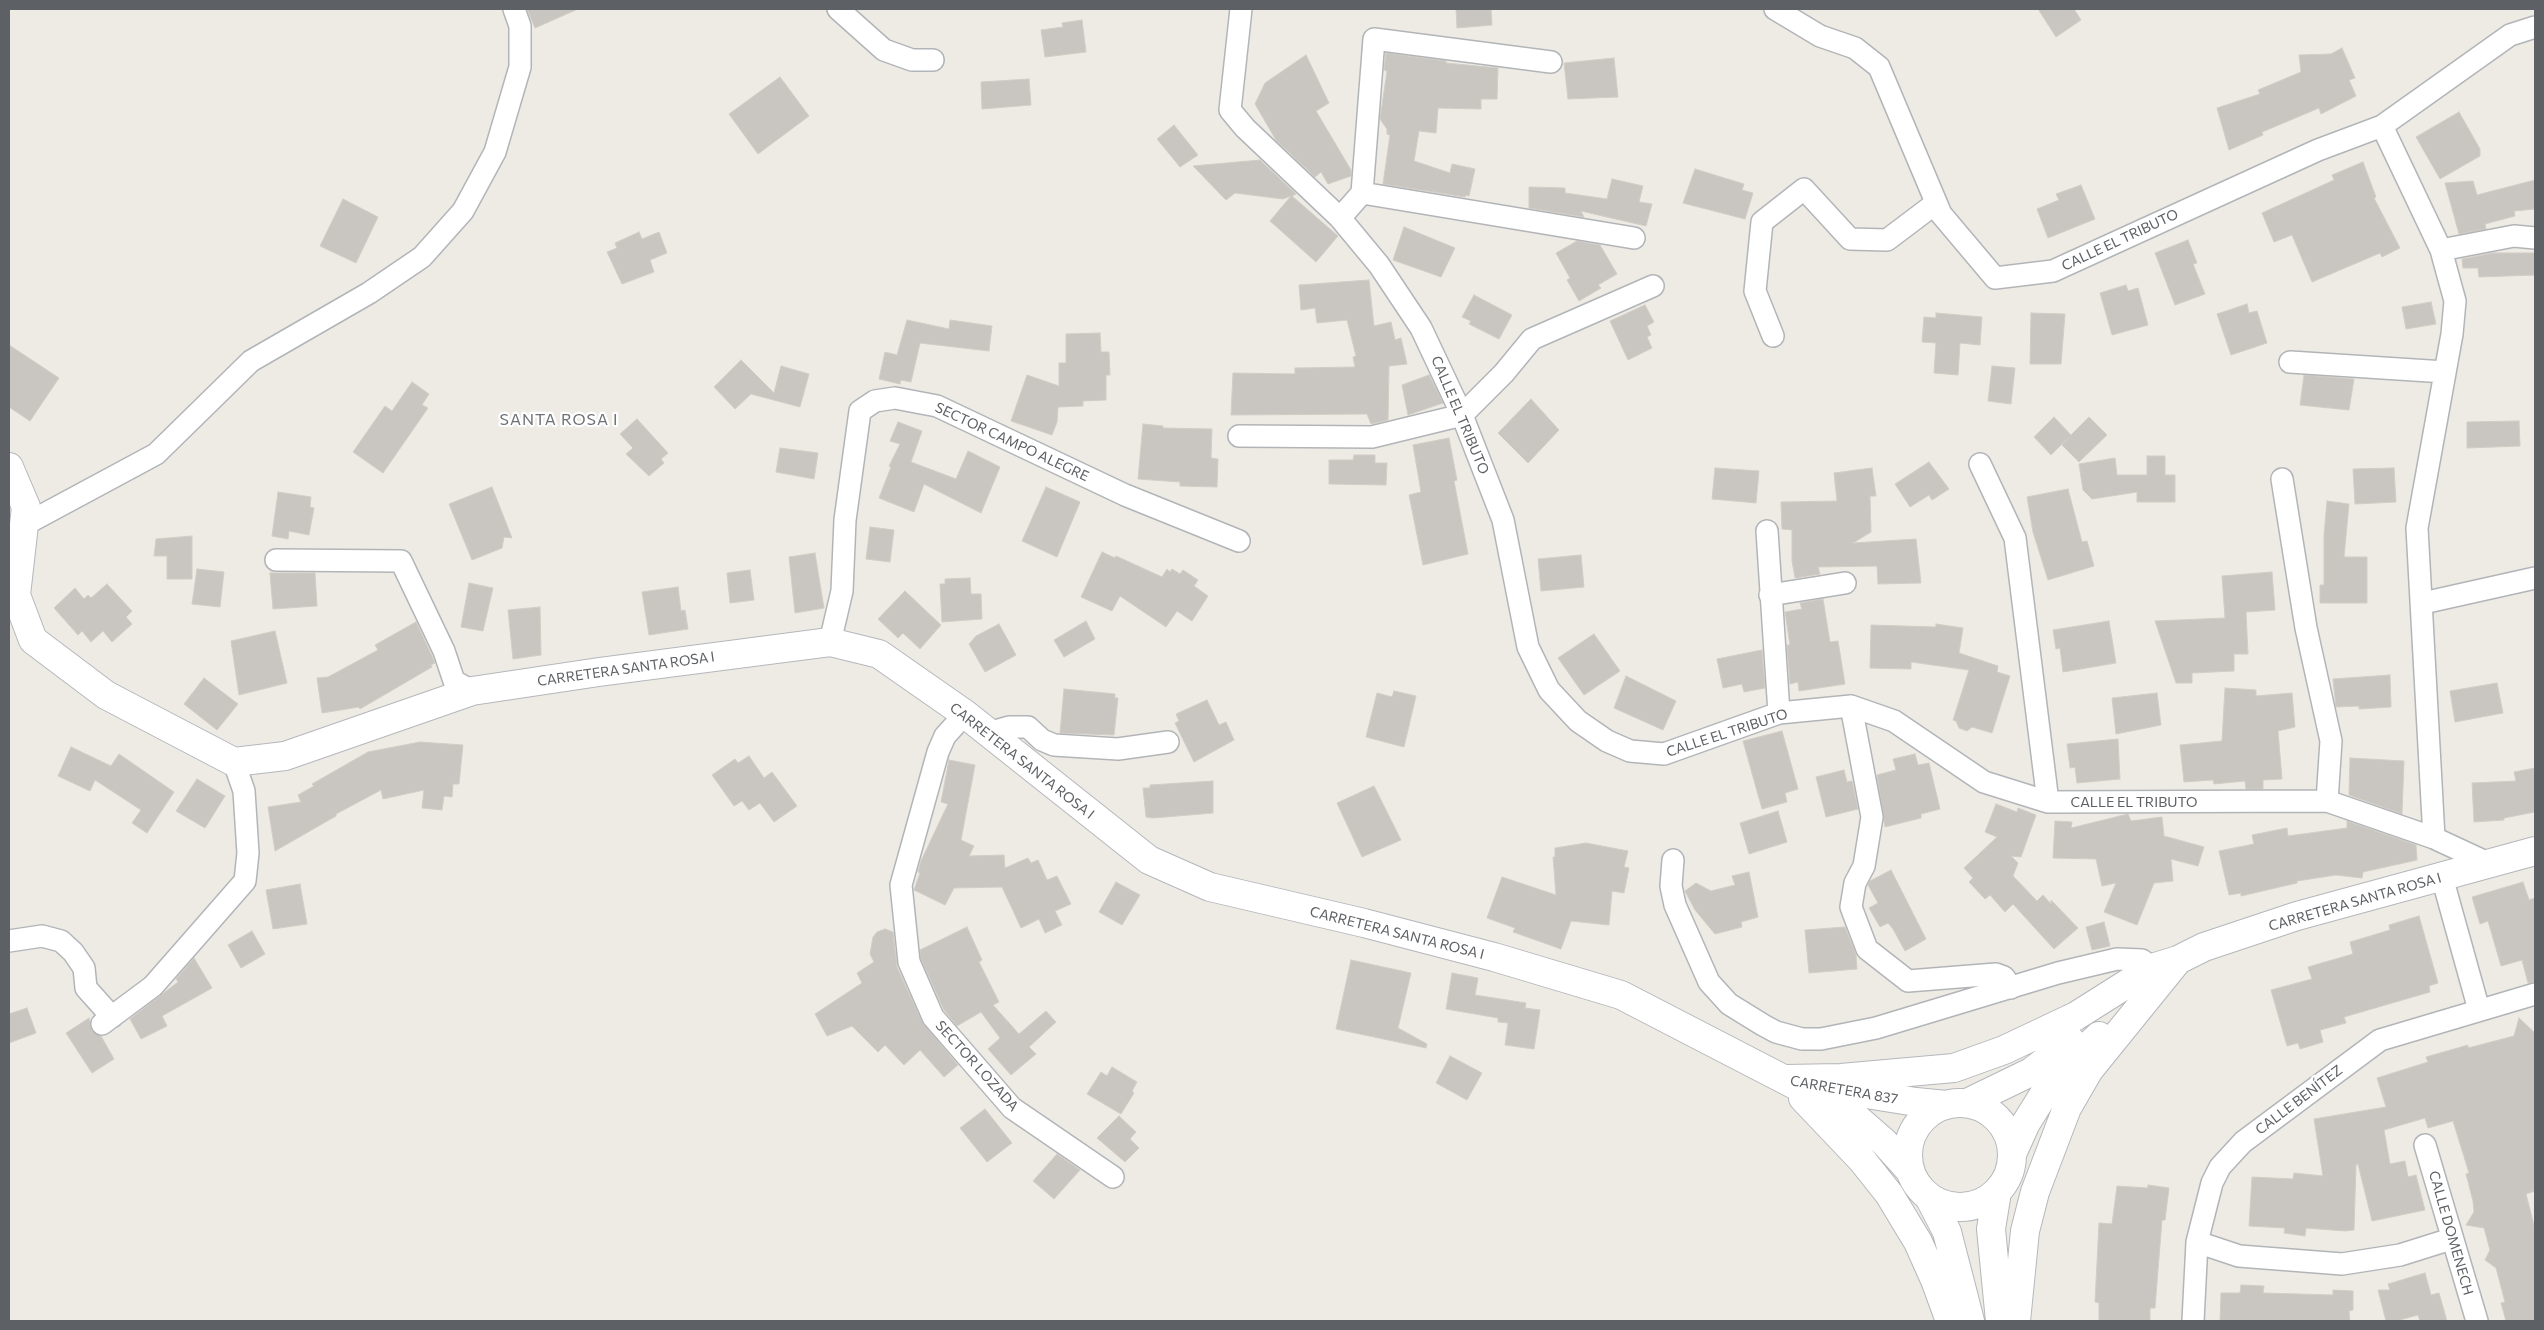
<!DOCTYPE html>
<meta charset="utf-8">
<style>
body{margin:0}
#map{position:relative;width:2544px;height:1330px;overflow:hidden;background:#eeebe5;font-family:Commissioner,sans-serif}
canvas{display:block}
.frame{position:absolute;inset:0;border:10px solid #5d6064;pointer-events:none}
</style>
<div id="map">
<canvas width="2544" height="1330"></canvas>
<div class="frame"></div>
</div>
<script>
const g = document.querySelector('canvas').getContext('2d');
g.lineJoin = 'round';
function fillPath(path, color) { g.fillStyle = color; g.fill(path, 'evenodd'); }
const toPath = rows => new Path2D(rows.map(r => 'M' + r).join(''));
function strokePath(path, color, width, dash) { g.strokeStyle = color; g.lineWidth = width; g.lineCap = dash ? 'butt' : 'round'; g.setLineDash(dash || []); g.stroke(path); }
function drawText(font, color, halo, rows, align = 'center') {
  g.font = font + ' Commissioner,sans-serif'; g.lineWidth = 4.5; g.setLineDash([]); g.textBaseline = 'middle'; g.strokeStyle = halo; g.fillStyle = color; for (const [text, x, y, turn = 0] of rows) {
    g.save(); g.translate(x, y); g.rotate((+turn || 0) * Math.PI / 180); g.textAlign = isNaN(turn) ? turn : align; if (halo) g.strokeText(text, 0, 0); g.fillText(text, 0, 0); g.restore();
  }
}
const building = toPath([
 [527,9,578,9,535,28,527,9],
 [1456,9,1491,9,1492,25,1457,28,1456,9],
 [2038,9,2074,9,2081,20,2056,37,2038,9],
 [1082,20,1086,52,1045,57,1041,30,1063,27,1062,23,1082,20],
 [2342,48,2355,78,2349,80,2356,96,2321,114,2319,108,2262,132,2263,135,2229,150,2217,108,2260,94,2258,90,2301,72,2299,55,2331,54,2342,48],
 [1386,53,1446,61,1446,63,1498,68,1497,99,1481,99,1481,109,1438,108,1436,133,1419,131,1414,161,1450,173,1452,164,1475,169,1469,196,1466,195,1465,197,1383,184,1390,135,1387,134,1387,129,1380,119,1387,71,1384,70,1386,53],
 [1306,55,1329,103,1316,111,1351,170,1351,176,1328,184,1321,172,1315,177,1276,140,1255,104,1265,83,1306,55],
 [1614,58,1618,97,1568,99,1564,63,1614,58],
 [780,77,809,116,758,154,729,114,780,77],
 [1029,79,1031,105,982,109,981,82,1029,79],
 [2459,112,2480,149,2480,156,2440,179,2416,137,2459,112],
 [1174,125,1198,155,1180,167,1157,139,1174,125],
 [1260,160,1296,194,1292,196,1338,236,1316,262,1270,221,1291,196,1283,199,1235,193,1226,200,1193,166,1260,160],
 [2363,162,2376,197,2374,198,2400,248,2382,257,2380,253,2312,282,2292,235,2274,242,2262,213,2334,180,2332,175,2363,162],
 [1695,169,1744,184,1742,190,1753,193,1745,219,1683,203,1695,169],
 [1612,179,1643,186,1639,202,1652,204,1646,226,1581,211,1584,217,1529,208,1529,187,1565,188,1565,193,1607,199,1612,179],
 [2535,180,2535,209,2514,211,2515,216,2485,224,2486,229,2459,234,2445,183,2473,181,2477,195,2535,180],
 [2081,185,2095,219,2048,238,2037,209,2059,200,2056,194,2081,185],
 [343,199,378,217,356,263,320,246,343,199],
 [1404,227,1455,248,1441,277,1393,260,1404,227],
 [639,232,642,239,659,232,667,253,650,260,654,272,622,284,607,252,617,248,615,243,639,232],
 [2188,240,2197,263,2193,264,2205,294,2175,305,2155,253,2188,240],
 [1577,241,1600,245,1617,274,1598,285,1601,288,1579,301,1567,280,1570,278,1556,253,1577,241],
 [2493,253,2535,253,2535,275,2479,277,2478,268,2463,268,2462,259,2493,253],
 [1369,280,1374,326,1391,322,1395,340,1401,338,1407,364,1389,366,1388,420,1371,424,1367,414,1231,415,1233,373,1295,374,1295,368,1355,367,1353,357,1356,356,1347,320,1317,323,1315,308,1301,310,1299,285,1369,280],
 [2126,285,2128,291,2138,288,2148,325,2112,335,2100,293,2126,285],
 [1474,295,1512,315,1499,339,1469,324,1471,321,1462,317,1474,295],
 [2431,302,2436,324,2406,329,2402,307,2431,302],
 [2247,304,2249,313,2257,311,2267,343,2231,355,2217,314,2247,304],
 [1645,305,1654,322,1647,326,1651,335,1647,337,1652,348,1628,360,1610,321,1645,305],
 [1936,313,1982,317,1980,345,1960,343,1958,375,1934,373,1936,343,1922,342,1924,317,1936,318,1936,313],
 [2031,313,2065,314,2061,364,2030,364,2031,313],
 [907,320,949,329,950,320,992,326,989,351,920,343,911,382,901,380,900,384,879,379,885,352,897,355,907,320],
 [1100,333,1101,352,1109,352,1110,375,1106,375,1106,400,1083,401,1083,406,1058,407,1057,422,1052,435,1011,421,1027,375,1059,386,1059,363,1066,363,1066,334,1100,333],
 [9,345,59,378,30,421,9,407,9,345],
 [741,360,774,393,781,366,809,374,800,407,751,394,735,409,714,387,741,360],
 [1992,366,2015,368,2011,404,1988,401,1992,366],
 [1429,375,1443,403,1408,415,1402,385,1429,375],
 [2304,375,2354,379,2349,410,2300,405,2304,375],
 [412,382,429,394,422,405,428,408,383,473,353,452,385,406,392,411,412,382],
 [1531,399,1559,430,1528,463,1498,433,1531,399],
 [2054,417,2071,435,2089,417,2107,435,2079,462,2062,445,2070,436,2051,455,2034,437,2054,417],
 [637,419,668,453,661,459,664,463,649,476,626,454,633,448,620,434,637,419],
 [2519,421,2520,446,2467,448,2467,422,2519,421],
 [898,422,922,431,911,462,956,479,968,451,1000,467,981,513,924,484,914,512,879,498,891,467,889,466,900,444,890,441,898,422],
 [1143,424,1163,426,1163,428,1212,429,1211,458,1218,459,1217,487,1180,486,1180,482,1138,479,1143,424],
 [1449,438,1457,480,1454,481,1468,554,1423,565,1409,495,1421,492,1413,445,1449,438],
 [780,448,818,453,814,479,776,472,780,448],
 [1354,455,1375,455,1375,463,1387,463,1386,485,1329,484,1329,460,1353,460,1354,455],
 [2147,456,2165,456,2165,475,2175,475,2175,502,2137,502,2137,492,2092,499,2083,490,2079,464,2115,458,2117,475,2147,475,2147,456],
 [1929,462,1949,489,1932,500,1929,495,1910,507,1895,484,1929,462],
 [1715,468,1759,471,1756,503,1712,499,1715,468],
 [1872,468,1876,496,1870,496,1871,532,1853,543,1916,539,1921,583,1878,584,1877,566,1818,567,1820,574,1795,578,1792,561,1792,530,1782,529,1781,502,1837,501,1834,473,1872,468],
 [2394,468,2396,502,2355,504,2353,469,2394,468],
 [492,487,512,538,504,537,502,548,472,560,449,504,492,487],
 [1046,487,1080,502,1057,557,1022,541,1046,487],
 [2068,489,2082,542,2087,541,2094,566,2048,580,2033,532,2027,497,2068,489],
 [278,492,311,497,310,507,314,508,309,535,289,531,288,539,272,536,278,492],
 [2327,501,2349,504,2344,557,2367,557,2367,603,2320,603,2320,585,2324,585,2324,535,2327,501],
 [870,527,894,530,890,562,866,559,870,527],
 [192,536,192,579,167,579,167,556,154,556,156,539,192,536],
 [1102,552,1115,558,1116,556,1162,577,1167,569,1170,572,1172,569,1180,574,1183,570,1198,580,1194,586,1208,596,1192,621,1177,611,1166,627,1120,596,1112,611,1081,597,1102,552],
 [815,553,824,608,795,613,789,557,815,553],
 [1581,555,1584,587,1541,591,1538,559,1581,555],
 [197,569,224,572,220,607,192,604,197,569],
 [750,570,754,600,730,603,727,573,750,570],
 [2272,572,2275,610,2246,612,2248,654,2234,654,2234,671,2192,673,2192,683,2176,683,2155,621,2225,618,2222,576,2272,572],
 [270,573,315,573,317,606,273,609,270,573],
 [970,578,971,594,981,594,982,619,942,622,940,584,945,584,945,579,970,578],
 [469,583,493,588,483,631,461,627,469,583],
 [107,584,132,611,126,617,132,624,112,642,103,631,91,642,82,631,78,635,54,608,75,588,84,599,88,595,91,598,107,584],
 [678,587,681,611,685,610,688,629,649,635,642,592,678,587],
 [905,591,941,625,920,649,903,633,898,638,878,619,905,591],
 [1823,599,1830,642,1838,641,1845,684,1799,691,1798,682,1790,684,1787,645,1790,645,1785,612,1802,609,1800,603,1823,599],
 [540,607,541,655,513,659,508,610,540,607],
 [1086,621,1095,639,1064,657,1054,640,1086,621],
 [2109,621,2116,663,2063,672,2060,648,2056,649,2053,630,2109,621],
 [416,622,432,656,435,663,431,665,432,667,360,709,359,707,322,713,317,678,328,677,378,650,375,645,416,622],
 [999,624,1016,655,985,672,969,644,976,636,999,624],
 [1936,624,1963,628,1959,653,1998,666,1997,672,2010,676,1992,733,1972,727,1967,731,1959,728,1956,721,1953,720,1969,670,1911,662,1911,669,1870,668,1871,625,1936,627,1936,624],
 [275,631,287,683,239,695,231,641,275,631],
 [1594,634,1620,671,1584,695,1558,658,1594,634],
 [1762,650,1765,688,1744,692,1742,684,1723,688,1717,659,1762,650],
 [2390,675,2391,707,2359,709,2359,706,2336,707,2333,679,2390,675],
 [1626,676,1676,701,1663,730,1614,708,1626,676],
 [204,678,238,704,217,730,184,704,204,678],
 [2497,683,2503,713,2455,722,2450,691,2497,683],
 [2225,688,2256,690,2256,696,2292,693,2295,727,2278,731,2282,779,2263,780,2263,789,2246,789,2245,781,2214,784,2213,780,2184,782,2180,745,2222,741,2225,688],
 [1064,689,1115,694,1115,698,1118,698,1114,735,1060,733,1064,689],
 [1394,691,1416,696,1404,747,1366,737,1377,693,1392,697,1394,691],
 [2157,693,2161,725,2116,734,2112,698,2157,693],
 [1207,700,1219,725,1226,722,1234,740,1194,762,1175,723,1179,721,1176,714,1207,700],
 [1782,731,1798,789,1785,793,1787,802,1762,809,1743,741,1782,731],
 [2118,739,2120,779,2077,783,2075,767,2070,768,2067,744,2118,739],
 [420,742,463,745,459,784,453,784,452,797,444,796,442,810,422,808,424,790,383,799,381,790,336,814,336,816,275,851,268,807,301,802,298,795,314,786,312,784,368,752,420,742],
 [71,747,111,766,119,754,174,792,147,833,132,823,141,810,95,780,90,791,58,776,71,747],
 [1915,754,1918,765,1929,763,1940,809,1921,814,1921,818,1885,827,1877,775,1896,770,1893,759,1915,754],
 [749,756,764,778,772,772,797,806,774,822,760,803,749,810,742,801,734,806,712,775,735,759,738,763,749,756],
 [2350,758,2404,761,2402,814,2349,795,2350,758],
 [949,760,975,765,961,840,974,846,969,856,1004,855,1005,868,1028,858,1031,863,1038,860,1047,880,1057,876,1071,904,1055,911,1062,925,1045,933,1039,919,1021,928,1002,887,954,888,945,905,914,890,920,873,918,872,921,861,948,804,941,802,949,760],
 [2535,768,2535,812,2504,818,2504,820,2474,822,2472,783,2516,781,2514,772,2535,768],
 [1844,770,1847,782,1852,781,1858,809,1826,817,1816,777,1844,770],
 [197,779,225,796,205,828,176,811,197,779],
 [1213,781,1213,813,1153,818,1146,817,1143,788,1150,788,1150,785,1213,781],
 [1374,786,1401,840,1362,857,1337,803,1374,786],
 [1996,804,2017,812,2018,808,2036,815,2021,857,2011,856,2018,863,2013,876,2037,901,2043,895,2051,904,2051,900,2078,928,2054,949,2013,904,2005,912,1990,895,1985,899,1969,882,1973,878,1964,868,1997,837,1985,832,1996,804],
 [1778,811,1787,842,1749,854,1740,823,1778,811],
 [2128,814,2131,821,2162,817,2164,836,2204,847,2198,866,2171,859,2173,881,2154,883,2137,925,2104,912,2116,883,2102,886,2096,859,2053,858,2055,821,2072,822,2071,828,2128,814],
 [2347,821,2416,845,2417,860,2363,872,2362,878,2336,875,2297,881,2297,883,2241,896,2241,893,2229,895,2219,851,2254,844,2252,835,2287,828,2288,836,2347,828,2347,821],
 [1586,843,1628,851,1624,867,1629,868,1624,893,1612,891,1609,925,1571,921,1561,949,1513,932,1515,928,1487,918,1502,877,1556,895,1553,857,1555,857,1555,848,1586,843],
 [1891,870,1926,939,1905,951,1893,929,1888,923,1880,927,1869,908,1878,903,1868,885,1870,881,1891,870],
 [1749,872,1758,917,1741,922,1742,927,1715,934,1695,910,1685,891,1696,883,1711,891,1735,885,1732,876,1749,872],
 [1116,882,1140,895,1122,925,1099,912,1116,882],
 [2523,882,2529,900,2535,898,2535,982,2528,983,2522,960,2501,966,2488,921,2480,924,2472,897,2523,882],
 [300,884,307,924,273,929,266,890,300,884],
 [2419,916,2438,983,2429,986,2430,992,2344,1017,2346,1023,2320,1030,2323,1042,2300,1049,2298,1043,2287,1046,2271,990,2312,979,2308,967,2353,954,2350,942,2390,930,2389,925,2419,916],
 [2104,922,2110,946,2092,950,2086,927,2104,922],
 [967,927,982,960,979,962,999,1002,993,1005,1019,1034,1046,1011,1056,1022,1029,1047,1036,1054,1011,1075,988,1049,1000,1038,981,1012,957,1026,944,1010,921,959,920,950,967,927],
 [1845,927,1856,955,1857,969,1809,973,1805,930,1845,927],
 [885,929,893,932,897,967,922,1022,958,1065,944,1077,920,1050,904,1065,885,1045,878,1052,852,1026,827,1036,815,1014,862,983,857,973,874,962,870,954,873,937,877,932,885,929],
 [252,931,265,954,241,968,228,945,252,931],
 [194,958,212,988,162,1016,167,1026,141,1039,130,1019,178,982,176,979,194,958],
 [1351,960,1411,973,1398,1028,1427,1044,1426,1048,1336,1029,1351,960],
 [1452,973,1478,978,1475,995,1526,1003,1525,1008,1540,1010,1534,1049,1505,1045,1508,1023,1498,1022,1498,1018,1446,1009,1452,973],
 [27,1008,36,1033,9,1043,9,1014,27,1008],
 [89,1018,92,1031,101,1036,114,1059,92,1073,66,1033,89,1018],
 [2519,1018,2535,1033,2535,1191,2526,1194,2535,1229,2535,1321,2506,1321,2501,1303,2505,1302,2496,1268,2485,1260,2490,1250,2484,1228,2466,1225,2474,1212,2473,1201,2466,1174,2469,1173,2453,1121,2428,1128,2425,1118,2384,1130,2390,1164,2405,1161,2408,1177,2416,1175,2425,1210,2372,1221,2358,1164,2356,1165,2354,1230,2345,1231,2306,1228,2305,1236,2284,1233,2285,1228,2249,1226,2252,1177,2293,1179,2294,1173,2323,1176,2314,1119,2386,1107,2377,1078,2428,1062,2426,1057,2468,1045,2468,1048,2514,1036,2519,1018],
 [1450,1056,1482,1073,1467,1100,1436,1083,1450,1056],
 [1112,1067,1137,1082,1132,1091,1134,1093,1121,1114,1087,1094,1101,1072,1107,1076,1112,1067],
 [985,1109,1012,1143,987,1162,960,1128,985,1109],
 [1119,1116,1136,1132,1130,1139,1139,1148,1125,1162,1097,1138,1119,1116],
 [1057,1154,1080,1170,1054,1199,1033,1181,1057,1154],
 [2148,1185,2169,1188,2165,1220,2162,1220,2155,1308,2150,1308,2150,1321,2099,1321,2099,1303,2095,1302,2099,1223,2112,1224,2117,1186,2148,1188,2148,1185],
 [2425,1273,2431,1295,2439,1293,2447,1321,2420,1321,2418,1315,2396,1321,2386,1321,2378,1290,2390,1290,2388,1284,2425,1273],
 [2241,1285,2264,1286,2263,1293,2333,1295,2333,1290,2353,1291,2353,1310,2349,1311,2350,1321,2220,1321,2221,1293,2240,1293,2241,1285]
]);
const street = toPath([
 [838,9,884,50,912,60,933,60],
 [1241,9,1230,110,1245,128,1340,218,1379,265,1421,328,1462,415,1503,520,1528,647,1549,690,1578,721,1607,741,1630,751,1664,754,1779,713,1851,706,1894,721,1984,782,2048,802,2327,801,2434,838,2490,864],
 [1775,9,1820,36,1855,48,1879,67,1941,214,1995,278,2053,271,2318,150,2382,126],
 [1362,193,1634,238],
 [1340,218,1362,193,1374,39,1551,62],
 [2441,250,2514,236,2535,238],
 [1773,336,1755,291,1762,222,1804,189,1850,239,1887,240,1936,203],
 [2290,362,2445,372],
 [1239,436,1372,437,1462,415,1504,373,1532,339,1653,286],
 [1980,464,2015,538,2048,802],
 [2282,479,2306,628,2331,741,2327,801],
 [24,525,156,454,251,361,369,293,422,257,463,211,495,152,520,67,520,26,514,9],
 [1767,531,1779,713],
 [276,560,401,561,444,651,454,681,472,691],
 [1770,595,1845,583],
 [2423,603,2535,578],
 [830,642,842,591,845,520,860,411,875,401,895,398,937,406,1125,495,1239,541],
 [1851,706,1872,817,1864,866,1855,883,1851,907,1867,949,1908,981,1996,974,2004,977,2011,988],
 [965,714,945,736,938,752,901,885,909,962,933,1017,1012,1108,1113,1177],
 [988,733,1009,727,1028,727,1042,740,1054,745,1118,749,1168,742],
 [2434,838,2417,528,2452,334,2455,301,2441,250,2382,126,2510,35,2535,27],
 [1673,860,1671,886,1675,905,1709,982,1729,1004,1763,1025,1776,1032,1802,1039,1821,1039,1876,1028,2058,973,2117,959,2142,960,2152,968],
 [2442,877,2479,1010],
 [9,941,42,936,61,941,73,952,84,968,86,988,112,1017],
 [102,1024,153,986,245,881,248,853,244,791,234,762],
 [2425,1145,2477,1321],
 [2197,1242,2239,1256,2342,1264,2400,1255,2451,1239],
 [2193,1321,2197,1242,2212,1183,2220,1167,2243,1142,2380,1040,2535,994]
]);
const secondary = toPath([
 [9,467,26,507,16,595,33,640,106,695,234,762,285,756,472,691,599,672,830,642,879,654,965,714,1149,860,1210,887,1364,923,1494,957,1621,995,1853,1115,1884,1142,1911,1172],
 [1786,1079,1841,1078,1954,1068,2004,1050,2076,1016,2152,968,2178,960,2204,947,2297,916,2535,851],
 [1835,1089,1916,1102,1946,1105],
 [1803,1098,1862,1160,1889,1194,1918,1242,1935,1280,1950,1321],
 [1967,1103,2031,1072,2071,1041],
 '1908 1155a52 52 0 1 1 104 0a52 52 0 1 1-104 0Z',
 [2012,1154,2026,1123,2054,1078,2099,1036],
 [1997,1192,1991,1229,2000,1321],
 [1929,1197,1947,1232,1970,1321],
 [2016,1321,2025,1231,2035,1192,2067,1108,2089,1070,2178,960]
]);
const streetNames = [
 ["CALLE EL TRIBUTO",2120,240,-25],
 ["CALLE EL TRIBUTO",1460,415,67],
 ["SECTOR CAMPO ALEGRE",1012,442,25],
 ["CARRETERA SANTA ROSA I",626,669,-8],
 ["CALLE EL TRIBUTO",1727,733,-18],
 ["CARRETERA SANTA ROSA I",1022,761,38],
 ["CALLE EL TRIBUTO",2134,802],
 ["CARRETERA SANTA ROSA I",2355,902,-16],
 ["CARRETERA SANTA ROSA I",1397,933,14],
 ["SECTOR LOZADA",977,1066,48],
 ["CARRETERA 837",1844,1090,10],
 ["CALLE BENÍTEZ",2299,1100,-37],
 ["CALLE DOMENECH",2451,1233,74]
];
const quarterNames = [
 ["SANTA ROSA I",559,420]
];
fillPath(building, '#c9c6c2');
strokePath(building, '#d2cdc4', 1);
strokePath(street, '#b2b5b8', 24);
strokePath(secondary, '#b4b7bb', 30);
strokePath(street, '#fff', 21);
strokePath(secondary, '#fff', 28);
drawText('14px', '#5d6064', '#fff', streetNames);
g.letterSpacing = '1px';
drawText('16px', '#6e7276', '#fff', quarterNames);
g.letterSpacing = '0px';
</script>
